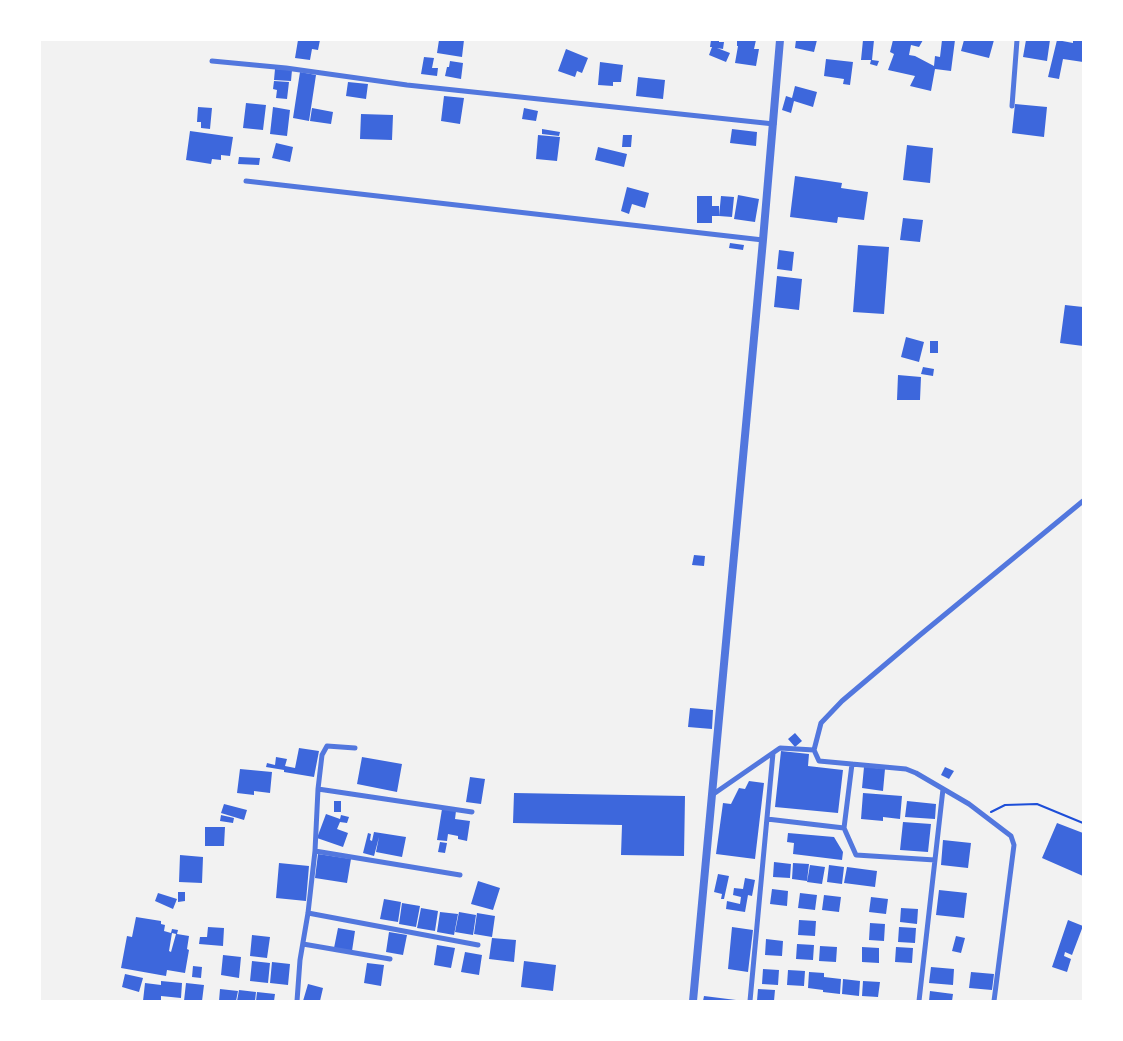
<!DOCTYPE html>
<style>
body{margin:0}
#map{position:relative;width:1123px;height:1041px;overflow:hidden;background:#f2f2f2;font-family:Helvetica,sans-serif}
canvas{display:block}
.frame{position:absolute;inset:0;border:41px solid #fff;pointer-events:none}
</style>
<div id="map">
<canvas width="1123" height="1041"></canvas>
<div class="frame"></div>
</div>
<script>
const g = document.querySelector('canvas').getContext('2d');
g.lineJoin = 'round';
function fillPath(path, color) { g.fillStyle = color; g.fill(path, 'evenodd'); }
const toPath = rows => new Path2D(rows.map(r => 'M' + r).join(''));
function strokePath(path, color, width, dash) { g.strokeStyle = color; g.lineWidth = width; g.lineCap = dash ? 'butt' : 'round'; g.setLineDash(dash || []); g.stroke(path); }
const building = toPath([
 [298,40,320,40,318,50,312,49,310,60,295,58],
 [439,40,464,40,462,57,437,53],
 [711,40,719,40,719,42,724,42,723,49,717,48,730,53,726,62,709,55,712,47,710,47],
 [737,40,756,40,754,49,759,49,756,66,735,63,738,46,737,46],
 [796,40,817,40,814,52,795,48],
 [863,40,874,40,872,60,879,61,877,66,870,64,871,60,861,60],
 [893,40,923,40,919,47,911,45,909,55,915,56,934,66,935,56,940,57,942,40,955,40,951,71,935,69,931,91,910,86,915,76,888,70,894,54,890,52],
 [964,40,994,40,989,58,961,51],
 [1026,40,1050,40,1047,61,1023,57],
 [1057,40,1073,43,1073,40,1083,41,1083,62,1063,59,1059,79,1048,77],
 [566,49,588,58,582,73,577,71,575,77,558,71],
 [424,57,434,58,432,68,438,68,437,76,421,74],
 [826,59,853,62,850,85,843,84,844,79,824,76],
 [450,61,463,63,461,79,445,76,447,67,449,67],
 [600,62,623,65,621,82,613,82,613,86,598,85],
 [275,69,292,70,291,81,274,80],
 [300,72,316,75,309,121,293,118],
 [638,77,665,80,663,99,636,96],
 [274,81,289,82,287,99,276,98,277,90,273,89],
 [348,82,368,84,366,99,346,96],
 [795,86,817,92,813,107,794,101,791,113,782,110,786,96,792,98],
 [444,96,464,98,460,124,441,121],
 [246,103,266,105,263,130,243,128],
 [1015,104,1047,107,1044,137,1012,133],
 [198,107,212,108,210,129,201,128,201,122,197,122],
 [273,107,290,110,287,136,270,134],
 [312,108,333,112,331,124,310,121],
 [524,108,538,111,536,121,522,119],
 [361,114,393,115,392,140,360,139],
 [542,129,560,132,559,136,542,134],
 [732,129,757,132,756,146,730,143],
 [190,131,233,137,230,156,221,155,221,160,212,159,211,164,186,160],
 [538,135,560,137,557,161,536,159],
 [623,135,632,135,631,147,622,147],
 [276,143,293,147,290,162,272,158],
 [907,145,933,148,930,183,903,180],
 [598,147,627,154,624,167,595,160],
 [239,157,260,158,259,165,238,164],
 [795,176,842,183,841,188,868,192,864,220,838,217,837,223,790,217],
 [627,187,649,193,645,208,632,204,629,214,621,211],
 [738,195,759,199,755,222,734,219],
 [697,196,712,196,712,206,719,206,719,216,712,216,712,223,697,223],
 [721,196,734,197,732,217,719,216],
 [903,218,923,220,920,242,900,240],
 [730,243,744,245,743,250,729,248],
 [858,245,889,247,884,314,853,312],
 [779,250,794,252,792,271,777,269],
 [777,276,802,279,799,310,774,307],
 [1065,305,1083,307,1083,346,1060,343],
 [906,337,924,342,919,362,901,357],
 [930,341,938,341,938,353,930,353],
 [923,367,934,369,933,376,921,374],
 [898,375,921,377,920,400,897,400],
 [694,555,705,556,704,566,692,565],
 [690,708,713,710,712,729,688,727],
 [795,733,802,741,795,747,788,739],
 [299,748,319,751,314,777,284,772,284,770,266,767,267,763,275,765,276,757,287,759,285,766,295,768],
 [781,751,809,754,808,766,843,770,838,813,775,807],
 [362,757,402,764,397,792,357,784],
 [864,767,885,769,883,791,862,788],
 [945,767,954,771,949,779,941,775],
 [240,769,272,772,270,793,254,791,254,795,237,793],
 [470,777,485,779,481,804,466,802],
 [749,781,764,783,755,859,716,854,723,803,731,804,739,788,745,789],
 [514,793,685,796,684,856,621,855,622,825,513,823],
 [863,793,902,796,900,819,883,817,883,821,861,819],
 [334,801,341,801,341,812,334,812],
 [907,801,936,804,935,819,905,817],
 [224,804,247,810,244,820,221,813],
 [442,809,456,811,455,819,470,821,467,841,458,839,458,836,448,834,447,841,437,840],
 [326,814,340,819,341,815,349,817,347,823,340,822,337,829,348,833,343,847,317,838],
 [221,815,234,818,233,823,220,821],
 [903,822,931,824,928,852,900,850],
 [1057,823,1083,833,1083,876,1042,858],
 [205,827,225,827,224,846,205,846],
 [374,832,406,837,402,857,376,852,379,837,374,856,363,853,368,833,371,834,370,840,372,841],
 [788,833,834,837,843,852,842,860,793,854,794,843,787,842],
 [943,840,971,843,968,868,941,865],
 [440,842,447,843,445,853,438,852],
 [318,854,351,859,347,883,315,878],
 [180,855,203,857,202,883,179,882],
 [774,862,791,864,790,878,773,877],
 [279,863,309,866,306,901,276,898],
 [793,863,809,864,807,881,792,879],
 [810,865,825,867,822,884,807,882],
 [829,865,844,867,842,884,827,882],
 [847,867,877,871,875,887,844,883],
 [718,874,729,876,724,899,721,899,722,894,714,892],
 [745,878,755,880,752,896,748,895,745,912,726,909,727,901,740,904,741,897,733,895,734,888,743,889],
 [478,881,500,888,493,910,471,904],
 [772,889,788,891,787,906,770,904],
 [939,890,967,893,964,918,936,915],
 [178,892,185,892,185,901,178,902],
 [158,893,177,899,173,909,155,901],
 [800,893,817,895,815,910,798,908],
 [824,895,841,897,839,912,822,910],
 [871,897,888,899,886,914,869,912],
 [384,899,401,902,398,922,380,919],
 [402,903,420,906,416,927,399,924],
 [421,908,438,911,435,931,417,928],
 [901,908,918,909,917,924,900,922],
 [440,912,458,914,454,935,437,932],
 [459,912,476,915,473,935,455,932],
 [477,913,495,916,492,937,474,934],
 [136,917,161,921,161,924,165,925,164,931,171,933,172,929,178,930,177,934,189,936,187,949,189,950,185,973,167,970,166,976,121,968,127,936,132,937],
 [172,933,176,934,171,952,169,951],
 [799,920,816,921,815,936,798,935],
 [1068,920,1083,926,1072,955,1065,952,1064,956,1071,959,1067,972,1052,967],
 [870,923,885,924,884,941,869,940],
 [208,927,224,928,223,946,199,944,200,937,207,937],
 [732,927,753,930,748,972,728,969],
 [899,927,916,928,915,943,898,942],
 [338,928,355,931,352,951,334,948],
 [389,932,407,935,403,955,386,952],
 [252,935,270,937,267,958,250,956],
 [956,936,965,938,961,953,952,951],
 [492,938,516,940,514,962,489,959],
 [766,939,783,941,782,956,765,955],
 [797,944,814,945,813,960,796,959],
 [437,945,455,948,451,968,434,965],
 [820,946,837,947,836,962,819,961],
 [862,947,879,948,879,963,862,962],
 [896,947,913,948,912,963,895,962],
 [465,952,482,955,479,975,461,972],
 [223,955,241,957,239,978,221,975],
 [252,961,270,963,268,983,250,981],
 [524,961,556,965,553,991,521,987],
 [272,962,290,964,288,985,270,983],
 [367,963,384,965,381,986,364,983],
 [193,966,202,967,201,978,192,977],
 [931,967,954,969,953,985,929,983],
 [763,969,779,970,778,985,762,984],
 [788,970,805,971,804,986,787,985],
 [809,972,824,973,824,977,841,979,840,994,823,992,823,990,808,988],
 [971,972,994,974,992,990,969,988],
 [125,974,143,978,139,992,122,987],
 [843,979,860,981,859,996,842,994],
 [161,981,182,983,181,998,161,996,161,1001,143,1001,145,983,161,985],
 [863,981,880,982,878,997,862,996],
 [186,983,204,985,202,1001,184,1001],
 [308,984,323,988,320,1001,303,1001],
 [220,989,238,991,236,1001,219,1001],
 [758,989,775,990,774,1001,757,1001],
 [239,990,256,992,255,1001,237,1001],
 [930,991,953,994,952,1001,929,1001],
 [257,992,275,994,274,1001,256,1001],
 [704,996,736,1000,735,1001,703,1001]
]);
const path = toPath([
 [991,812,1005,805,1037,804,1083,823]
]);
const minor = toPath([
 [212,61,286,68,407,85,774,124],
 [1012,106,1017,40],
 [246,181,763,240],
 [814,750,821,723,842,701,920,635,1083,501],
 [852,764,844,828,856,855,935,860],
 [318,789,322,755,327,746,355,748],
 [712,795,780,748,814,750,819,761,906,769,916,773,969,804,1011,836,1014,845,994,1001],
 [767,819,844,828],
 [315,851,460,875],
 [308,913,478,945],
 [303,944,390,959],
 [297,1001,300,960,308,913,315,851,318,789,472,812],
 [750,1001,773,753],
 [919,1001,943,789]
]);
const tertiary = toPath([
 [693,1001,763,240,780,40]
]);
fillPath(building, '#3d67dc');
strokePath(path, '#1d4ed8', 2);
strokePath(minor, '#5277de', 5);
strokePath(tertiary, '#5277de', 8);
</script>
